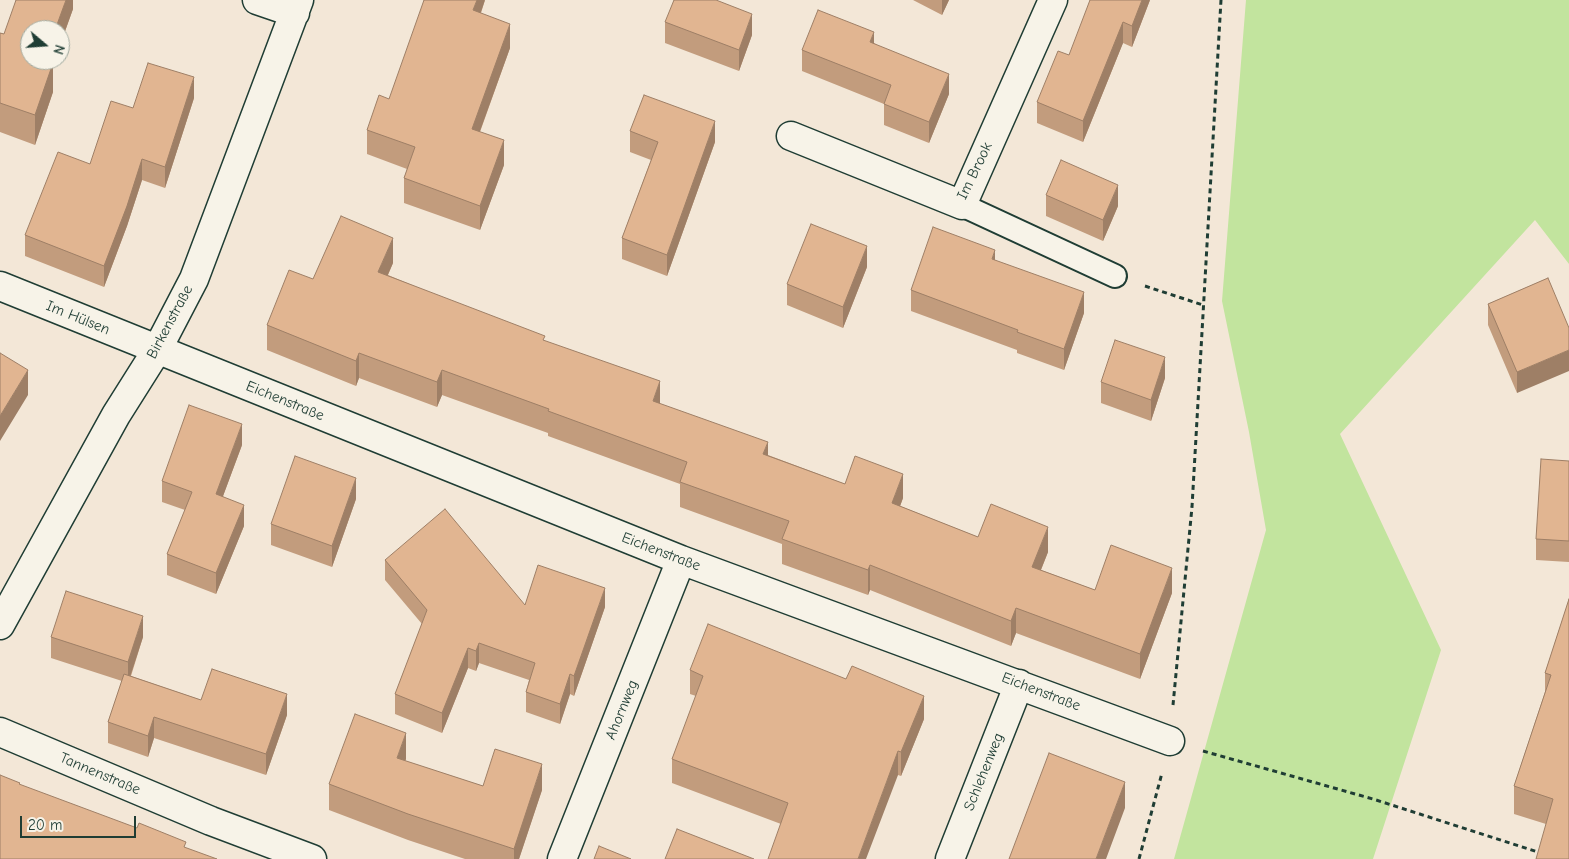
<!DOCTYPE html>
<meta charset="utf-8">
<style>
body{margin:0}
#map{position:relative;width:1569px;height:859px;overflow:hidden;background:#f3e7d7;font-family:"Comic Neue",sans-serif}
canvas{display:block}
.north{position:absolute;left:20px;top:20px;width:50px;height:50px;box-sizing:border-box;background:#f7f3e8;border:1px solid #a1aaa0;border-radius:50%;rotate:108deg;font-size:14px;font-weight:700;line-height:20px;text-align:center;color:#1f3d34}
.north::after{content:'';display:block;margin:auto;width:18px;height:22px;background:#1f3d34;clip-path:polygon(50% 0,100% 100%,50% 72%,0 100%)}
.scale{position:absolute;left:20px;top:816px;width:116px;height:22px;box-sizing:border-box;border:2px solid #1f3d34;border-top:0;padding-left:6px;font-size:15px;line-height:18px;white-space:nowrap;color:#1f3d34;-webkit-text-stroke:4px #f7f3e8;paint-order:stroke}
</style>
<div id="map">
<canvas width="1569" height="859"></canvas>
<div class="north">N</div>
<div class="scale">20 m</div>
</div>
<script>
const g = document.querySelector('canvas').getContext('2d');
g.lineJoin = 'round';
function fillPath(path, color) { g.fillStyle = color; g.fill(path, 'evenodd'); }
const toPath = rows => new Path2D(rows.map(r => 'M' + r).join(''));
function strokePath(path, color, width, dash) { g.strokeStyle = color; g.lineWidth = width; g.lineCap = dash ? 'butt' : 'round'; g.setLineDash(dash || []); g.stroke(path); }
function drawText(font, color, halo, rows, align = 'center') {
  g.font = font + ' "Comic Neue",sans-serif'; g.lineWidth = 4; g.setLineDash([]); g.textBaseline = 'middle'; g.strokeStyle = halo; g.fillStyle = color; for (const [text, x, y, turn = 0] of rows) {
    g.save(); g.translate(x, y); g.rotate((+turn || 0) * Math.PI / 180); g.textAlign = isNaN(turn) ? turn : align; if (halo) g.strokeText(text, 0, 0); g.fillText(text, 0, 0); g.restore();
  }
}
const green = toPath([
 [1246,0,1569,0,1569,264,1535,220,1340,434,1441,650,1373,859,1174,859,1266,530,1249,432,1222,301]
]);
const path = toPath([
 [1145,286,1203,305],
 [1173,705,1192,507,1221,0],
 [1203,751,1373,799,1541,853],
 [1139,859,1162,773]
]);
const service = toPath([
 [962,205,1115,276]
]);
const minor = toPath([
 [257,0,295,13],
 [791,136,962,205,1053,0],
 [0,286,681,560,1170,741],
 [0,625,116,415,157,350,194,279,299,0],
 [0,732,211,821,312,859],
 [562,859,681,560],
 [950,859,1019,684]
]);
const wall = toPath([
 [73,0,73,9,53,65,53,92,35,145,0,132,0,33,4,34],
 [485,0,481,13,510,48,480,132,504,165,480,230,404,203,404,178,407,169,367,154,367,130,389,99],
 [913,0,949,0,942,15],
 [1150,0,1132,47,1123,43,1083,142,1037,123,1037,102,1069,55],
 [665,22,752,35,739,71,665,43],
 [874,43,949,94,929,143,884,125,884,104,802,71,802,50],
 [194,98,165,188,142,180,127,226,104,287,25,256,25,235,90,164,133,108],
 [630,131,715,142,667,276,622,259,622,238,651,160,630,152],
 [1046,195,1118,206,1103,241,1046,216],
 [995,260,1084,313,1064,370,1017,353,1017,350,911,311,911,290],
 [393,263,388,275,545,341,660,404,768,455,845,484,903,498,900,506,978,537,1048,552,1041,570,1095,590,1172,593,1140,679,1016,633,1011,646,870,590,868,595,782,564,782,544,680,507,680,484,548,436,548,433,442,395,437,407,359,378,356,386,267,350,267,325,313,279],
 [867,267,843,328,787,305,787,284],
 [1548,278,1517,393,1488,325,1488,304],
 [1165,378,1151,421,1101,403,1101,382],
 [242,445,223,496,244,526,216,594,167,575,167,554,185,510,162,502,162,481],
 [1569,461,1569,562,1536,560,1536,539],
 [356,499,332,567,271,545,271,524],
 [385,560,525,605,605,607,574,696,570,694,560,724,526,712,526,692,529,680,479,663,476,671,468,668,442,733,395,714,395,694,422,624,385,580],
 [1569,599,1569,859,1546,824,1514,814,1514,786,1545,692,1545,673],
 [51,637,143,637,131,676,201,700,287,715,266,775,154,738,148,757,108,743,108,722,122,681,51,658],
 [690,670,924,719,901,776,898,775,781,824,672,783,672,759,696,696,690,694],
 [406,759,405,761,483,786,542,790,519,859,465,859,408,840,329,810,329,784]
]);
const shadedWall = toPath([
 [66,0,73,0,73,9,60,45,60,30,55,30],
 [477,0,485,0,473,35,473,10],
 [942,0,949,0,942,15],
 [1142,0,1150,0,1132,47,1132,26],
 [752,14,752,35,739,71,739,50],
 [1123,22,1123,43,1083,142,1083,121],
 [510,24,510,48,472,153,472,129],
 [874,32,874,53,870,42],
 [44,60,55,60,53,65,53,92,35,145,35,115],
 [949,74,949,94,929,143,929,122],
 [194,77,194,98,165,188,165,167],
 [715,121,715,142,667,276,667,255],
 [504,140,504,165,480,230,480,206],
 [142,159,142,180,127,226,104,287,104,266],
 [1118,185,1118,206,1103,241,1103,220],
 [393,238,393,263,378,297,378,272],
 [867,246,867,267,843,328,843,307],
 [995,250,995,271,992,259],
 [1084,292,1084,313,1064,370,1064,349],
 [1569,350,1569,371,1517,393,1517,372],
 [359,353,359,378,356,386,356,361],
 [1165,357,1165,378,1151,421,1151,400],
 [28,370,28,395,0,441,0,416],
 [442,370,442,395,437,407,437,382],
 [660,381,660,405,653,401],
 [242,424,242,445,216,515,216,494],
 [768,442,768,467,763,454],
 [903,474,903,498,892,528,892,503],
 [356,478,356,499,332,567,332,546],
 [244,505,244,526,216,594,216,573],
 [1048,527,1048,552,1032,592,1032,567],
 [870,565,870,590,868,595,868,570],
 [1172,568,1172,593,1140,679,1140,654],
 [605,588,605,607,574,696,574,676],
 [1016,608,1016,633,1011,646,1011,621],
 [143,616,143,637,128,683,128,662],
 [479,643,479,663,476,671,476,651],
 [468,648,468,668,442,733,442,713],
 [570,674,570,694,560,724,560,704],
 [287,694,287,715,266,775,266,754],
 [924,696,924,719,901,776,901,752],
 [154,717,154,738,148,757,148,736],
 [406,733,406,759,397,784,397,758],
 [898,751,898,775,866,859,858,859],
 [542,764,542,790,519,859,514,859,514,849],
 [1125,782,1125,808,1106,859,1096,859]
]);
const building = toPath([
 [16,0,66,0,55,30,30,30,30,60,44,60,53,63,35,115,0,103,0,33,4,34,16,0],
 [424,0,477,0,473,10,510,24,472,129,504,140,480,206,404,178,415,147,367,130,379,95,389,99,424,0],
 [674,0,716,0,752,14,739,50,665,22,674,0],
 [1090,0,1142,0,1132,26,1123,22,1083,121,1037,102,1058,51,1069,55,1090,0],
 [818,10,874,32,870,42,949,74,929,122,884,104,891,85,802,50,818,10],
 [148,63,194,77,165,167,142,159,127,206,104,266,25,235,58,152,90,164,111,101,133,108,148,63],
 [644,95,715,121,667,255,622,238,658,142,630,131,644,95],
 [1061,160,1118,185,1103,220,1046,195,1061,160],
 [341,216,393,238,378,272,545,336,543,340,660,381,653,401,768,442,763,454,845,484,855,456,903,474,892,503,978,537,991,504,1048,527,1032,567,1095,590,1111,545,1172,568,1140,654,1016,608,1011,621,870,565,868,570,782,539,789,521,680,482,687,462,548,411,549,409,442,370,437,382,359,353,356,361,267,325,289,270,313,279,341,216],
 [811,224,867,246,843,307,787,284,811,224],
 [933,227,995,250,992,259,1084,292,1064,349,1017,332,1018,330,911,290,933,227],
 [1548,278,1569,328,1569,350,1517,372,1488,304,1548,278],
 [1115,340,1165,357,1151,400,1101,382,1115,340],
 [0,353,28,370,0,416,0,353],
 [189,405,242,424,216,494,244,505,216,573,167,554,192,492,162,481,189,405],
 [295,456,356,478,332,546,271,524,295,456],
 [1541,459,1569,461,1569,541,1536,539,1541,459],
 [445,509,525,605,538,565,605,588,574,676,570,674,560,704,526,692,535,663,479,643,476,651,468,648,442,713,395,694,427,610,385,560,445,509],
 [66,591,143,616,128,662,51,637,66,591],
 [1569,599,1569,859,1536,859,1553,799,1514,786,1551,675,1545,673,1569,599],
 [708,624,846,679,852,666,924,696,901,752,898,751,858,859,768,859,788,803,672,759,703,676,690,670,708,624],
 [212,669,287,694,266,754,154,717,148,736,108,722,124,674,201,700,212,669],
 [355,714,406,733,397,758,483,786,495,749,542,764,514,849,408,814,329,784,355,714],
 [1049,753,1125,782,1096,859,1009,859,1049,753],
 [0,775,20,783,19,784,137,828,139,823,186,842,184,847,217,859,0,859,0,775],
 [677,829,754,859,665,859,677,829],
 [599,846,631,859,594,859,599,846]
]);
const streetNames = [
 ["Im Brook",975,171,-64],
 ["Im Hülsen",78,318,22],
 ["Birkenstraße",170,322,-62],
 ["Eichenstraße",285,401,22],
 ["Eichenstraße",661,552,21],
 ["Eichenstraße",1041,692,21],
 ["Ahornweg",622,710,-68],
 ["Schlehenweg",984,772,-68],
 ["Tannenstraße",100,774,23]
];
fillPath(green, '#c2e49e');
strokePath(service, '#1f3d34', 26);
strokePath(minor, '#1f3d34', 31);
strokePath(path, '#1f3d34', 3, [5, 4]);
strokePath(service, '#f7f3e8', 22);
strokePath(minor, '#f7f3e8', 28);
fillPath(wall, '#c29c7d');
fillPath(shadedWall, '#9e7f66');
fillPath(building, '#e1b591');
strokePath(building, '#9e7f66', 1);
drawText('15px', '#1f3d34', '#f7f3e8', streetNames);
</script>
